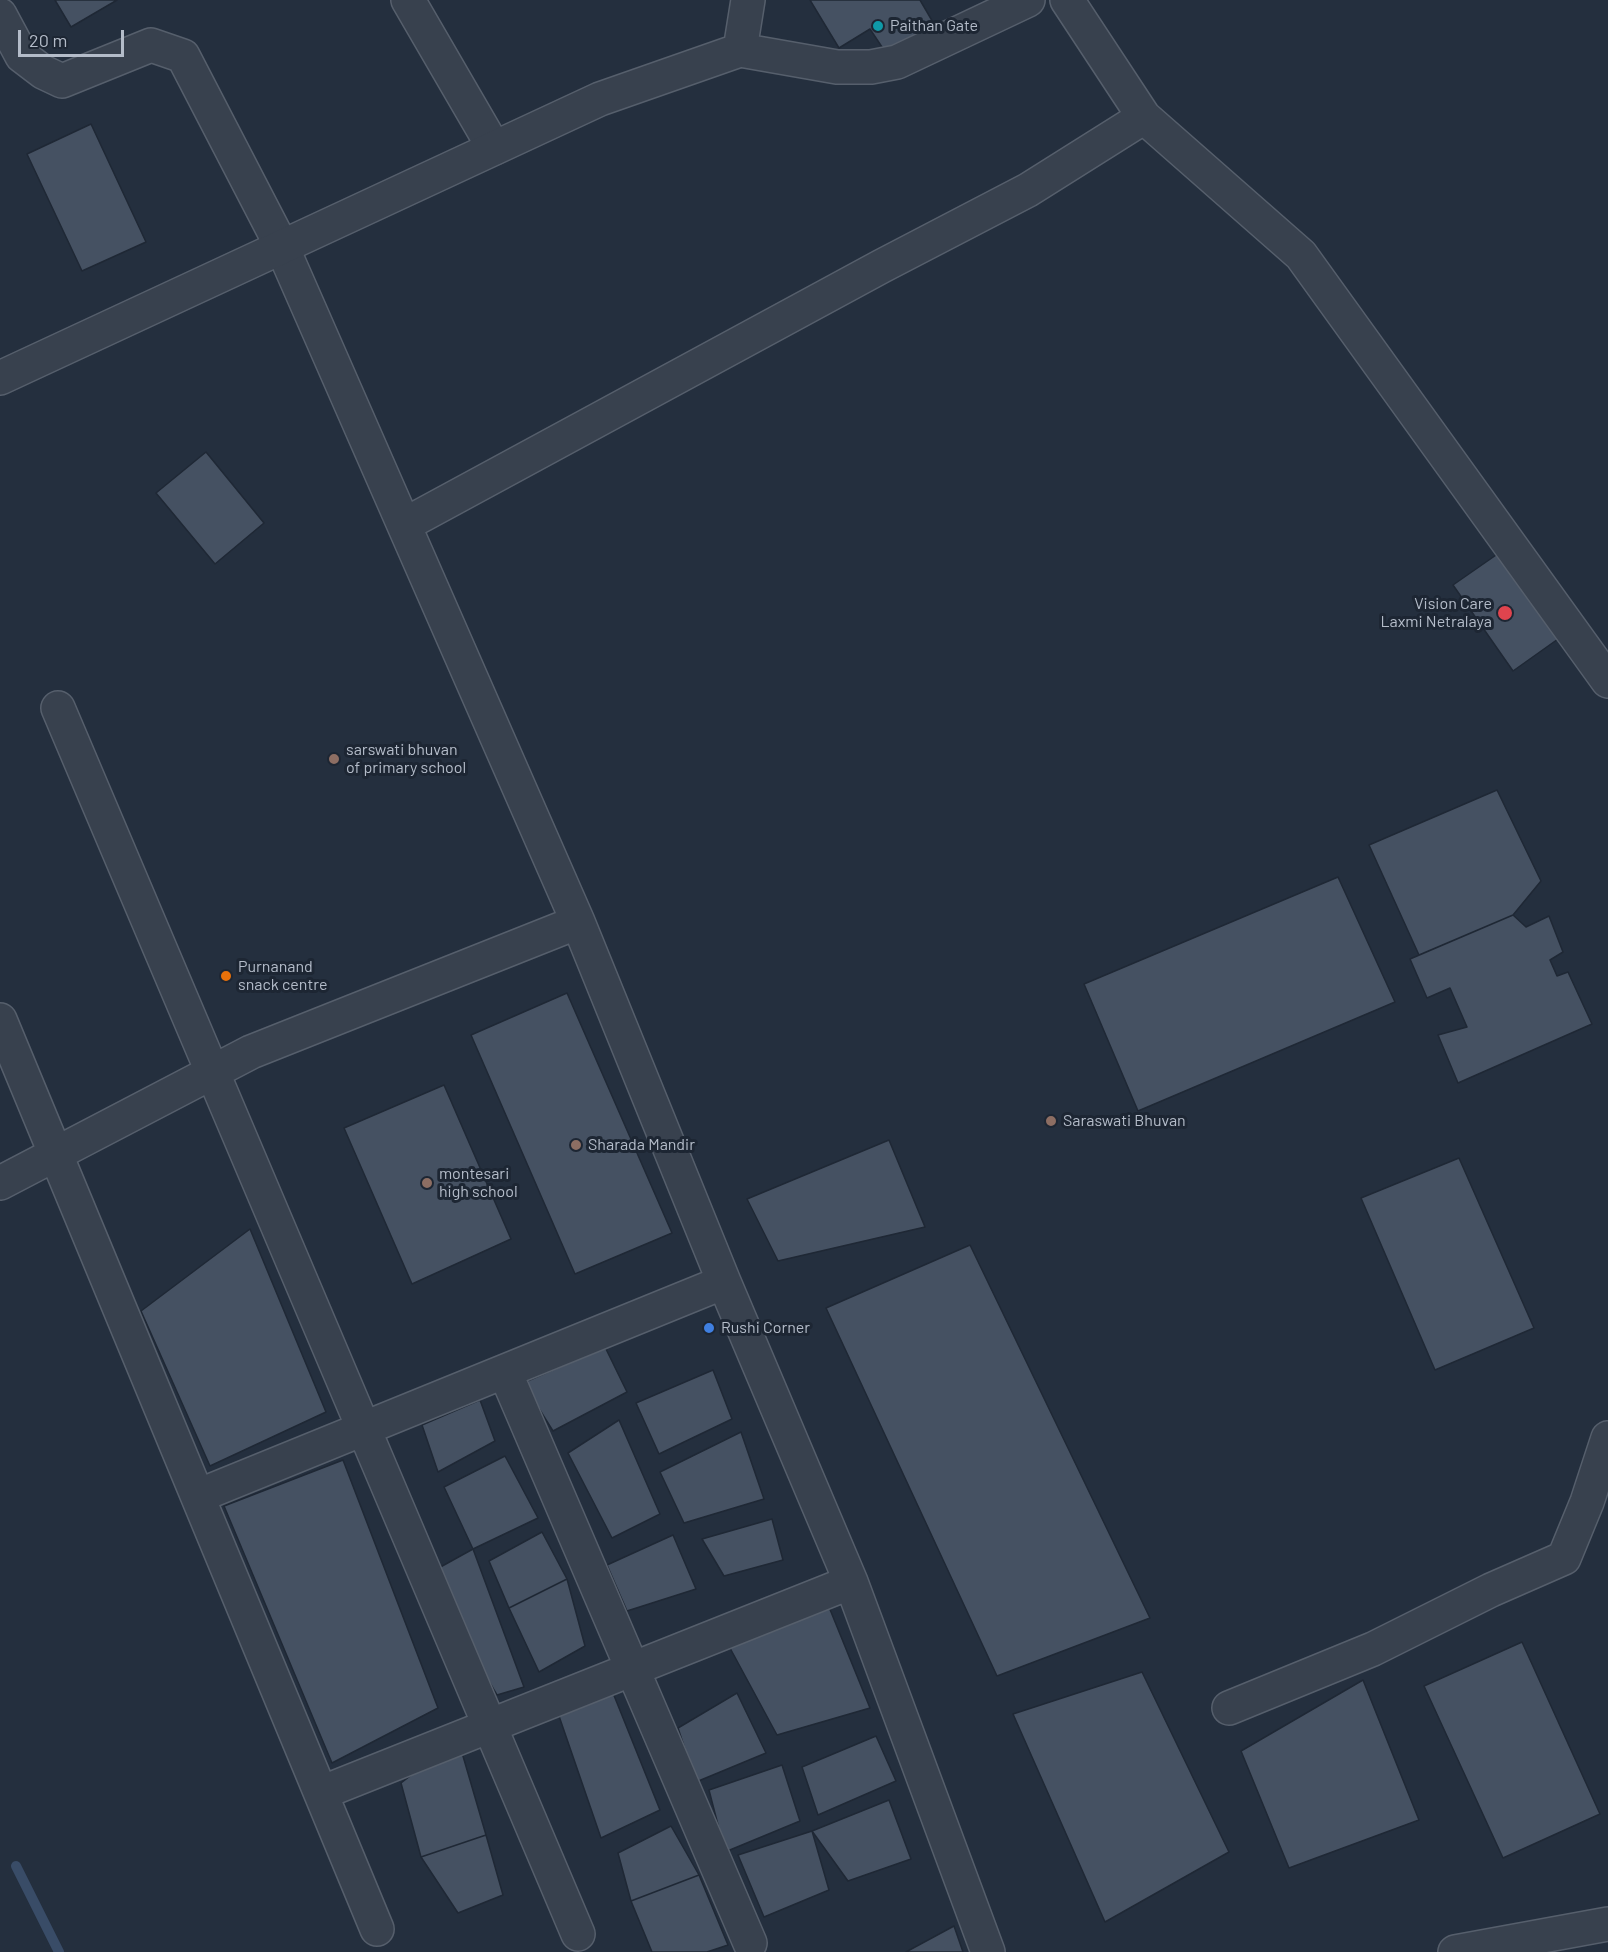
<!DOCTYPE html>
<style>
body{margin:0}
#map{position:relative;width:1608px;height:1952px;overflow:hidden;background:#242f3e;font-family:Barlow,sans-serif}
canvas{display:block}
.scale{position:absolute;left:18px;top:30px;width:106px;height:27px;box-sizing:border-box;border:3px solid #b4bcc9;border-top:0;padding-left:8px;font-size:18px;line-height:21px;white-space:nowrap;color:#b4bcc9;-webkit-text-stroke:4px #1d2633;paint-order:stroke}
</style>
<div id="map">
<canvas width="1608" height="1952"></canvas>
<div class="scale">20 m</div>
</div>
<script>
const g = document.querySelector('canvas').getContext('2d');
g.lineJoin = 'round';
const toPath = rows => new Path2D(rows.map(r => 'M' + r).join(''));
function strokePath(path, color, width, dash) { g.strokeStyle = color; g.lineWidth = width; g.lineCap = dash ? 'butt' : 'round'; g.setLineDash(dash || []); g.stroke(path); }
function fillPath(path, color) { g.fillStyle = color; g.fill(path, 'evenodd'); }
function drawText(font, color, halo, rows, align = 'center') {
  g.font = font + ' Barlow,sans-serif'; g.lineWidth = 6; g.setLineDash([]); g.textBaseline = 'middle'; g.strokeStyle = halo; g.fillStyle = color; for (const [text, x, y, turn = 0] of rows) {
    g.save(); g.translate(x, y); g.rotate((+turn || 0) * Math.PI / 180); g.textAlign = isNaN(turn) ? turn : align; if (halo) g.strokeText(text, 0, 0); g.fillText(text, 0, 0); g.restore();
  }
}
const stream = toPath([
 [16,1866,59,1952]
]);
const building = toPath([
 [55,0,117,0,71,27,55,0],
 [810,0,920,0,934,24,886,53,870,29,839,48,810,0],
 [91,124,146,242,82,271,27,154,91,124],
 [206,452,264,523,215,564,156,493,206,452],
 [1499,553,1558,639,1513,671,1453,585,1499,553],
 [1497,790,1541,881,1513,915,1419,955,1369,845,1497,790],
 [1338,877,1395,1002,1138,1111,1084,984,1338,877],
 [1513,915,1526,927,1549,916,1563,952,1550,960,1557,976,1568,972,1592,1024,1458,1083,1438,1035,1467,1027,1450,988,1427,998,1410,959,1513,915],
 [567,993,672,1233,575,1274,471,1035,567,993],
 [444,1085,511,1239,412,1284,344,1128,444,1085],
 [889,1140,925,1227,778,1261,747,1199,889,1140],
 [1459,1158,1534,1328,1435,1370,1361,1198,1459,1158],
 [250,1229,326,1412,210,1466,141,1311,250,1229],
 [970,1245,1150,1618,997,1676,826,1308,970,1245],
 [605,1347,627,1392,553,1431,523,1383,605,1347],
 [713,1370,732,1419,659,1454,636,1403,713,1370],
 [480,1400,495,1441,438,1472,422,1425,480,1400],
 [619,1420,660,1514,612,1538,568,1453,619,1420],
 [741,1432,764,1499,684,1523,660,1472,741,1432],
 [505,1456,538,1518,473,1549,444,1487,505,1456],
 [343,1460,438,1708,332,1763,224,1506,343,1460],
 [772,1519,783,1560,724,1576,702,1539,772,1519],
 [542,1532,567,1579,509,1608,489,1561,542,1532],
 [673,1535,696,1589,627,1611,607,1565,673,1535],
 [473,1549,524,1687,497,1695,426,1575,473,1549],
 [567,1579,585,1646,539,1672,509,1608,567,1579],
 [829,1607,870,1708,777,1735,730,1648,829,1607],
 [1522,1642,1600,1814,1503,1858,1424,1686,1522,1642],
 [1142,1672,1229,1852,1105,1922,1013,1714,1142,1672],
 [1363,1680,1419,1820,1289,1868,1241,1751,1363,1680],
 [613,1693,660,1810,601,1838,559,1716,613,1693],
 [737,1693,766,1753,696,1782,678,1728,737,1693],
 [876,1736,896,1781,818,1815,802,1767,876,1736],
 [458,1739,486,1835,421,1857,401,1783,458,1739],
 [782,1765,800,1821,725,1852,709,1790,782,1765],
 [889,1800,911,1859,848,1881,812,1831,889,1800],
 [671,1826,699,1875,631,1901,618,1853,671,1826],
 [812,1831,829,1890,764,1917,738,1855,812,1831],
 [486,1835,503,1895,458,1913,421,1857,486,1835],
 [699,1875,728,1945,707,1952,652,1952,631,1901,699,1875],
 [954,1926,963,1952,906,1952,954,1926]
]);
const minor = toPath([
 [408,0,494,148],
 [1067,0,1144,117,1301,255,1608,681],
 [0,15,22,56,43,72,62,81,151,45,183,56,282,247,578,922,724,1282,851,1582,988,1952],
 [404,525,882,266,1028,190,1144,117],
 [58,708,578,1934],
 [0,1020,377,1929],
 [0,1183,251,1052,578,922],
 [505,1372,750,1943],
 [198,1496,724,1282],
 [1229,1708,1373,1649,1491,1590,1564,1558,1587,1502,1608,1438],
 [321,1793,851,1582]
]);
const tertiary = toPath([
 [740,50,748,0],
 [0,378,600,99,740,50,837,67,871,67,897,62,1028,0],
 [1455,1952,1608,1924]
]);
const markers = [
 [878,26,6,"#0f9aa8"],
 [1505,613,8,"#e0444e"],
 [334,759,6,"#8d6e63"],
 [226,976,6,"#e8710a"],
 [1051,1121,6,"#8d6e63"],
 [576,1145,6,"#8d6e63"],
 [427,1183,6,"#8d6e63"],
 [709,1328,6,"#3f7fe0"]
];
const poiNames = [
 ["Paithan Gate",890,26],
 ["Vision Care",1492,604,"right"],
 ["Laxmi Netralaya",1492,622,"right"],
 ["sarswati bhuvan",346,750],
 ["of primary school",346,768],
 ["Purnanand",238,967],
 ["snack centre",238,985],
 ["Saraswati Bhuvan",1063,1121],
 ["Sharada Mandir",588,1145],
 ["montesari",439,1174],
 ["high school",439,1192],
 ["Rushi Corner",721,1328]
];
strokePath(stream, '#394c67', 10);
fillPath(building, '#455162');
strokePath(building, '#1f2835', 1.5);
strokePath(minor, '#565f6c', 36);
strokePath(tertiary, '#565f6c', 36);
strokePath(minor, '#38414e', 33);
strokePath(tertiary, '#38414e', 33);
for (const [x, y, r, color] of markers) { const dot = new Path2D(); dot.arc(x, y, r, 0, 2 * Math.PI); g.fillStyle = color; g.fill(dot); strokePath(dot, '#1d2633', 2); }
drawText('16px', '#b4bcc9', '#1d2633', poiNames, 'left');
</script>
